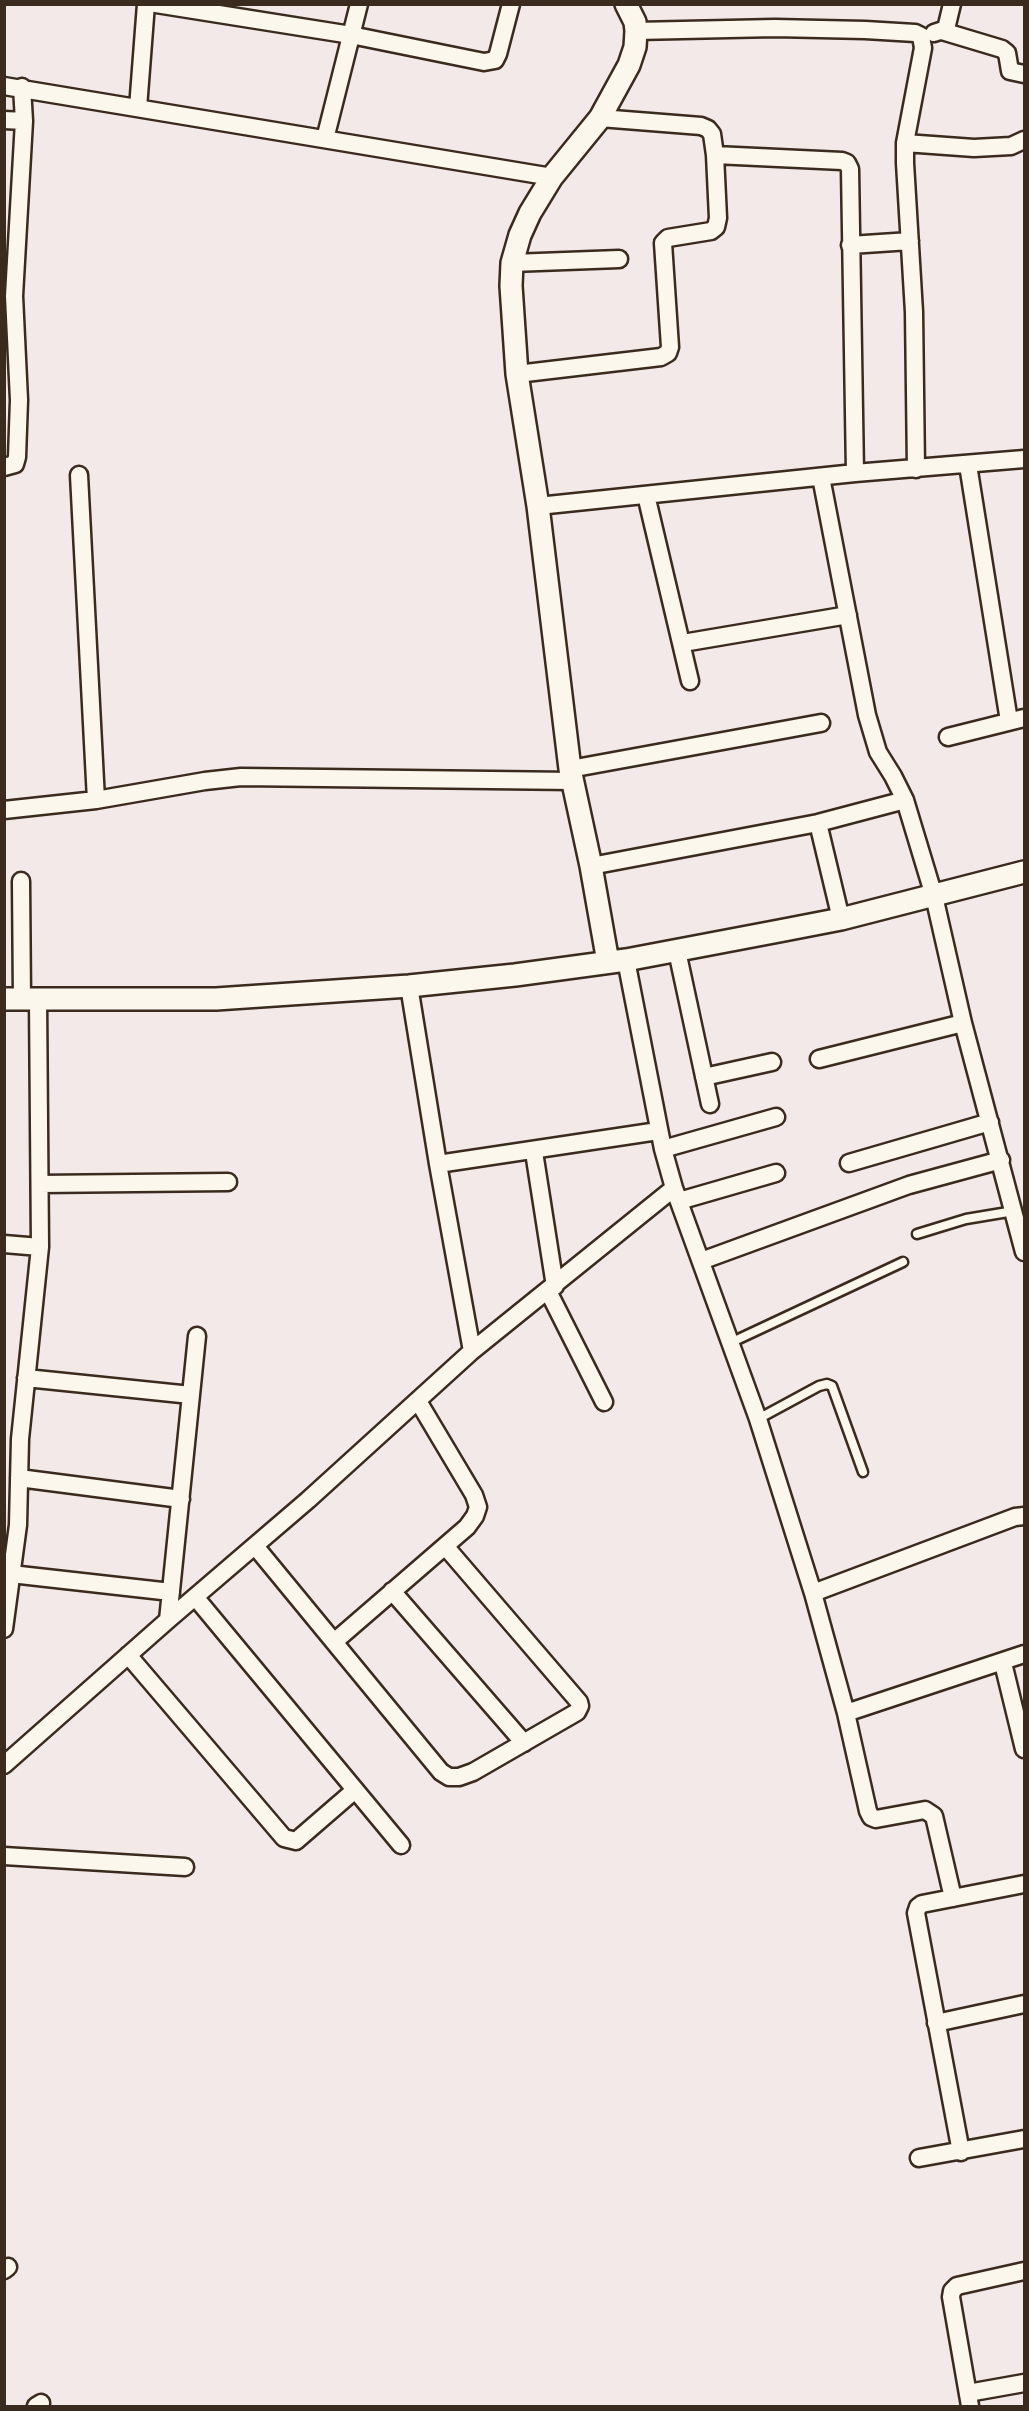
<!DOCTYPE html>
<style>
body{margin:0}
#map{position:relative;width:1029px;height:2411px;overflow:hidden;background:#f2e9e8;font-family:Caveat,sans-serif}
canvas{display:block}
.frame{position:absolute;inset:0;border:6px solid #3b2a1e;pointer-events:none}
</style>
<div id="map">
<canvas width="1029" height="2411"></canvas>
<div class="frame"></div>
</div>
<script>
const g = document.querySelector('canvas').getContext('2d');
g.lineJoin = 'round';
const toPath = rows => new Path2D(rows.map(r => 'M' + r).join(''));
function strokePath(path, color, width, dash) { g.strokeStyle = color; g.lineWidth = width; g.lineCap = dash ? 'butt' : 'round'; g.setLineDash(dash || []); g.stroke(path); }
const service = toPath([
 [917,1234,966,1219,1014,1211],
 [730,1343,903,1262],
 [758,1419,819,1386,827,1384,832,1386,863,1472]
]);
const minor = toPath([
 [156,4,351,35,484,62,495,60,498,54,511,4],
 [636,31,775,28,865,30,915,33,921,36,923,48,905,143,905,163,914,312,916,469],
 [942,31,1002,49,1007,53,1010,71,1024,74],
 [934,33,946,29,952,4],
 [4,86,552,177],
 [138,108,146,4],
 [4,120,24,121],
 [325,139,359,4],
 [905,143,974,148,1011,146,1024,140],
 [715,155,842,161,847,163,850,169,855,473],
 [850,245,910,241],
 [512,263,619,259],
 [517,374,661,357,668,353,670,347,663,243,668,238,711,231,716,227,718,218,715,155,712,134,708,129,701,126,600,118],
 [968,465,1009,721],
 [4,467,15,464,17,457,19,400,14,296,24,121,22,87],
 [79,475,96,800],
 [821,477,867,715,878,752,893,776,905,800,934,896,963,1023,1024,1252],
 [646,495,690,681],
 [538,506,855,473,1024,459],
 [683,643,848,615],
 [948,737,1024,718],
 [570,769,821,723],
 [4,810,96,800,205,781,241,777,573,781],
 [818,823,841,919],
 [591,866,818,823,905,800],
 [21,881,22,1000],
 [677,951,710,1104],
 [626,960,663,1149,674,1188,758,1419,813,1593,846,1713,868,1811,871,1817,876,1819,925,1810,934,1816,953,1898],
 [409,986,438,1164,472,1351],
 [819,1059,963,1023],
 [704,1077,772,1062],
 [663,1149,776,1117],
 [534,1152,555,1286],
 [849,1163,990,1122],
 [438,1164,658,1131],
 [40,1184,228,1182],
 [679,1201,776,1173],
 [4,1244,40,1247],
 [701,1261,909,1185,1001,1160],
 [548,1291,604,1402],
 [26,1378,191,1395],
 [19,1478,181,1499],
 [255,1546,441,1772,449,1777,459,1777,473,1772,577,1712,580,1706,579,1702,445,1546],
 [11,1574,171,1592],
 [392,1591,524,1743],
 [813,1593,1015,1517,1024,1516],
 [196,1598,401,1845],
 [168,1620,197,1336],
 [4,1629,18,1525,20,1439,40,1247,38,999],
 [334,1642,467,1527,475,1516,478,1507,474,1495,418,1401],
 [128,1655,284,1838,296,1841,355,1790],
 [1003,1663,1024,1749],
 [846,1713,1024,1654],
 [4,1765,168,1620,308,1500,472,1351,674,1188],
 [4,1856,185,1867],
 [936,2023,1024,2004],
 [961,2152,916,1913,918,1907,922,1904,1024,1884],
 [919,2158,1024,2139],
 [4,2270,8,2267],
 [968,2393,1024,2383],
 [36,2406,41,2403],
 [970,2406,951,2297,952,2291,957,2286,1024,2271]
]);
const tertiary = toPath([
 [608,962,591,866,570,769,538,506,517,374,511,286,512,263,520,235,530,213,552,177,600,118,629,65,635,47,636,31,635,22,626,4],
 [4,999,216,999,409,986,515,975,626,960,779,931,841,919,1024,872]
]);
strokePath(service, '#3b2a1e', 13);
strokePath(minor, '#3b2a1e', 21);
strokePath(tertiary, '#3b2a1e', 26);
strokePath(service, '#fbf7ec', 8);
strokePath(minor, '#fbf7ec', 16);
strokePath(tertiary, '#fbf7ec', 21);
</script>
